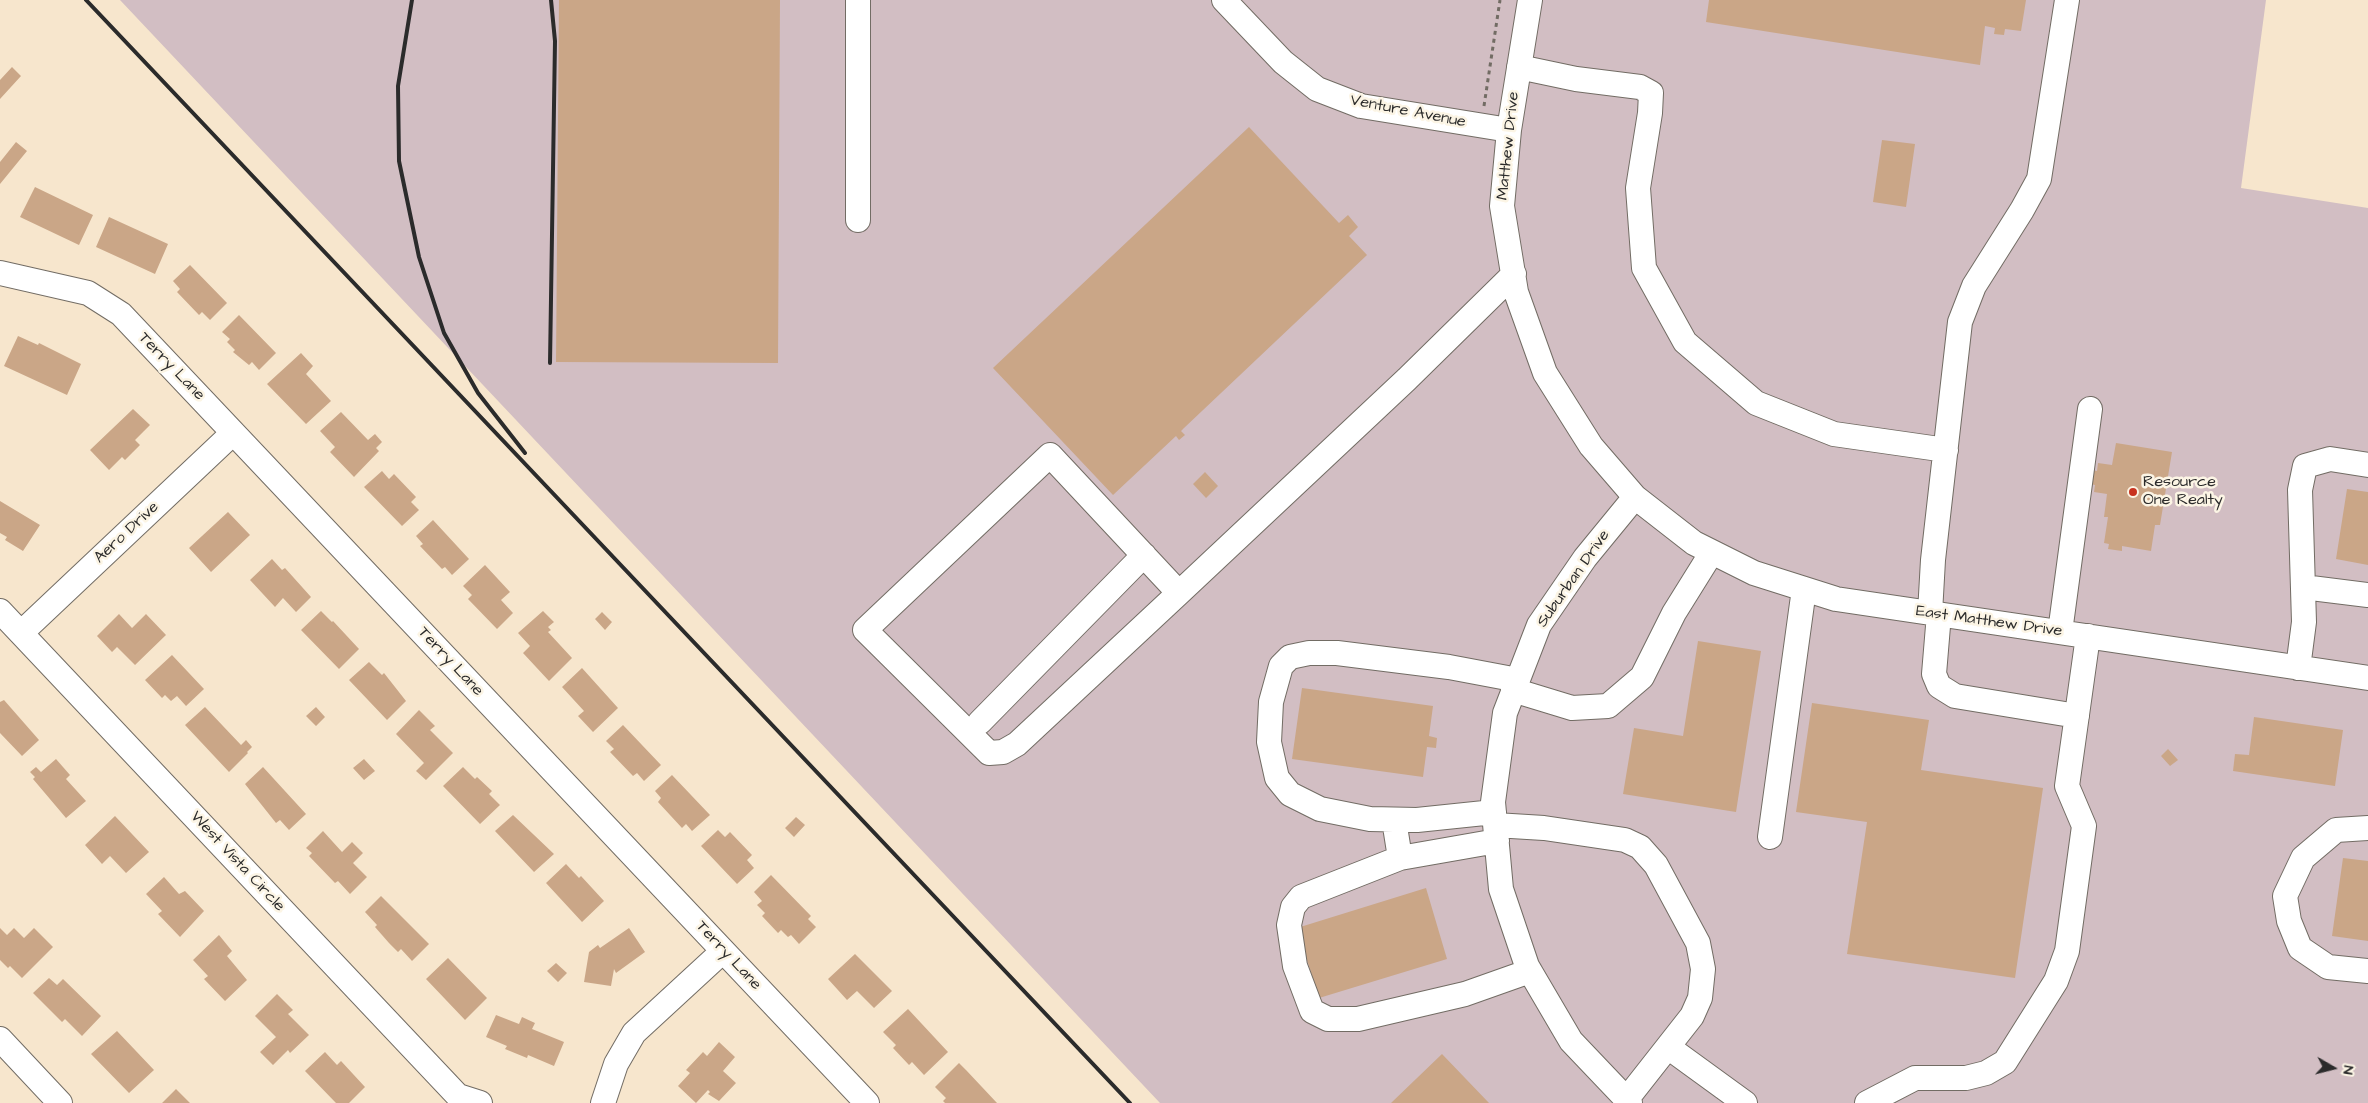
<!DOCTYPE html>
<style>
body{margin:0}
#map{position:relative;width:2368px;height:1103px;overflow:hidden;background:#f7e6cd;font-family:"Architects Daughter",sans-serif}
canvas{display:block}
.north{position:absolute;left:2308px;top:1043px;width:50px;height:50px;-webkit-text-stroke:4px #fcf5e5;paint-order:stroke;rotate:98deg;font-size:14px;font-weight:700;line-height:20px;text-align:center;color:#2b2b2b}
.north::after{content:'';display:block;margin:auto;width:18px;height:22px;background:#2b2b2b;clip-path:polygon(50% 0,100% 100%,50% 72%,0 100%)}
</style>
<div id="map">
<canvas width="2368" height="1103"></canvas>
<div class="north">N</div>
</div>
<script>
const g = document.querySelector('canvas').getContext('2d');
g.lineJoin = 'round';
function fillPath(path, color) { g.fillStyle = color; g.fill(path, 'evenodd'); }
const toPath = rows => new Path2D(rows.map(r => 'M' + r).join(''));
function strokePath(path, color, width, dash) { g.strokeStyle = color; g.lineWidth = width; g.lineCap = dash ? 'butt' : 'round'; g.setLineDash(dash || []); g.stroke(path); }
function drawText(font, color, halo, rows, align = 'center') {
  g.font = font + ' "Architects Daughter",sans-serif'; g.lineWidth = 5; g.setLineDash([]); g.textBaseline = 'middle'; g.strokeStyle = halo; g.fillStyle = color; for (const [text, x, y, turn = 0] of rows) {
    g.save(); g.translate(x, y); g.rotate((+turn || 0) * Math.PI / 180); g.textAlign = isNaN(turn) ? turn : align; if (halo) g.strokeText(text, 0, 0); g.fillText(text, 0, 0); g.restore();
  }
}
const industrial = toPath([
 [120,0,2266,0,2241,188,2368,208,2368,1103,1160,1103]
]);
const building = toPath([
 [559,0,780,0,778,363,556,362],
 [1709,0,2026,0,2021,31,2005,29,2004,35,1994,34,1995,28,1985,26,1980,65,1706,22],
 [12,67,21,76,0,99,0,80],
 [1249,127,1339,223,1348,215,1358,227,1349,236,1367,255,1184,428,1181,431,1185,435,1179,440,1176,436,1113,495,993,368],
 [1882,140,1915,144,1906,207,1873,202],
 [16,142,27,151,0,184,0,162],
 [35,187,93,215,79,245,20,217],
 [109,217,168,244,155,274,96,247],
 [190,265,227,303,210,320,202,312,199,315,177,292,180,289,173,281],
 [239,315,276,353,259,370,252,362,249,365,233,352,235,350,227,342,230,339,222,332],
 [18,336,38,345,39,343,81,364,67,395,4,366],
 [301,353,313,366,306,374,331,401,306,424,267,384],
 [133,409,150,425,135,440,140,445,125,460,122,457,109,470,90,450],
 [341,412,368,440,375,434,382,442,376,448,379,451,354,477,330,452,335,447,320,431],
 [2116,443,2172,452,2160,525,2155,525,2151,551,2122,546,2122,551,2108,549,2109,544,2104,543,2108,517,2104,517,2107,494,2094,492,2095,485,2090,484,2092,470,2097,471,2098,463,2112,465],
 [382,471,389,479,394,474,416,497,411,502,419,510,402,526,364,487],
 [1205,472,1218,486,1206,498,1193,484],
 [2347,489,2368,492,2368,565,2336,559],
 [0,501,40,525,23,551,5,540,7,537,0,533],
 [228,512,250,535,211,572,189,548],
 [433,520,469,559,452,575,445,567,442,569,420,546,423,544,416,536],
 [272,559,282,570,285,568,311,597,296,612,283,598,275,607,250,580],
 [485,565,510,592,501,600,513,613,497,629,468,599,472,595,463,586],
 [321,611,332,622,333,621,359,649,339,669,301,630],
 [543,611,554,622,548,627,551,630,548,632,572,658,549,681,523,653,530,646,518,633],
 [602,612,612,622,605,630,595,619],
 [119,614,132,628,146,614,166,635,135,665,117,647,112,652,97,636],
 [1698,641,1761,651,1736,812,1623,794,1634,728,1683,736],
 [172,655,204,689,186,706,177,696,171,701,165,695,162,698,145,680],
 [369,662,382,675,384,673,406,701,387,720,349,680],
 [582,668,618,708,593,732,578,716,584,711,562,687],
 [1302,688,1433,706,1429,736,1437,738,1436,748,1427,747,1423,777,1292,759],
 [4,700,39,740,22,756,0,733,0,702],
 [1812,703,1929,720,1921,770,2043,788,2015,978,1847,954,1867,822,1796,812],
 [205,707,241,745,246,740,252,747,247,752,248,753,229,772,185,725],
 [316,707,325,717,316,726,306,716],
 [419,710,435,726,430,730,453,753,426,780,416,771,424,763,396,734],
 [2254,717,2343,730,2335,786,2233,771,2235,754,2249,755],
 [623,725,661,765,644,781,637,773,633,776,610,752,614,749,606,741],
 [2168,749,2178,760,2170,766,2161,756],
 [56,759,70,775,66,779,86,801,66,818,33,779,35,777,30,772,36,767,41,772],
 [364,759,375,771,364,780,353,768],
 [263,767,306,814,289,830,280,820,276,823,245,784],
 [463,767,475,779,477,777,492,791,489,794,500,805,480,824,443,786],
 [672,775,710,815,692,831,686,824,682,828,658,802,661,798,655,791],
 [513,815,554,854,534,872,495,831],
 [115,816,149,852,126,873,110,856,102,864,85,845],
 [796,817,805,825,794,837,785,828],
 [718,830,725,837,730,832,752,855,747,860,754,868,737,884,701,846],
 [323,831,342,852,352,842,363,853,353,863,367,877,350,894,338,881,335,883,309,856,312,853,306,848],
 [2343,858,2368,861,2368,941,2332,936],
 [566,864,579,878,581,876,604,901,582,922,546,883],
 [771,875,811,916,808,919,816,927,799,944,791,935,788,937,781,930,778,933,762,916,765,913,757,905,762,901,754,892],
 [164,877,179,894,185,891,204,911,180,937,158,914,162,911,146,894],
 [1426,888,1447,959,1319,998,1297,928],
 [381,896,429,944,412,961,401,949,398,952,389,943,375,927,377,925,365,912],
 [0,928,7,935,14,928,24,938,34,928,53,947,22,978,10,966,8,968,0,960],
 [629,928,645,952,616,973,614,969,611,986,584,982,589,952,598,945,600,948],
 [219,935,232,951,227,956,247,980,225,1001,204,979,208,976,193,960],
 [855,954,892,991,874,1008,857,991,847,1000,828,979],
 [448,958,487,998,465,1020,426,979],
 [556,963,567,973,558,982,547,971],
 [49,978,57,985,63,979,101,1016,82,1036,65,1019,62,1022,33,993],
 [277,994,293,1010,288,1014,309,1035,290,1053,288,1050,273,1065,260,1052,276,1037,255,1016],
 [908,1009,948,1052,924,1075,912,1062,909,1065,893,1048,896,1045,883,1032],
 [496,1015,519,1024,522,1017,535,1023,532,1029,564,1042,554,1066,528,1055,527,1058,505,1049,507,1046,486,1037],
 [117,1031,154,1070,129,1093,91,1054],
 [719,1042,735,1057,723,1071,736,1083,719,1101,708,1094,710,1092,708,1090,696,1103,678,1086,690,1073,686,1070,703,1052,707,1056],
 [325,1052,337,1065,341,1061,365,1087,349,1103,336,1103,305,1071],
 [1442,1054,1489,1103,1391,1103],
 [959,1063,966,1070,997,1103,945,1103,943,1101,946,1098,935,1087],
 [176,1089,190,1103,162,1103]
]);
const path = toPath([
 [1484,106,1500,0]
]);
const minor = toPath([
 [1224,0,1283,62,1317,89,1361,106,1509,130],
 [1530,0,1509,130,1502,206,1516,292,1545,373,1591,446,1635,497,1694,543,1754,573,1836,599,2368,678],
 [1519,67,1576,79,1640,87,1651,93,1650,113,1638,188,1644,268,1685,342,1756,403,1834,434,1946,450],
 [858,220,858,0],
 [0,273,88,293,121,314,867,1103],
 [2303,587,2368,595],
 [1179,593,1050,455,865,630,989,753,1003,752,1017,744,1179,593,1407,379,1514,274],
 [0,611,458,1096,480,1103],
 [1930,613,1933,560,1960,322,1974,286,2022,210,2039,179,2067,0],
 [1939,614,1934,674,1939,686,1955,696,2077,716],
 [2060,632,2090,409],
 [21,633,233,433],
 [2298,668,2304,622,2300,490,2305,466,2330,459,2368,465],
 [1513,690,1572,708,1608,706,1642,677,1674,613,1712,552],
 [980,722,1144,555],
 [1494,812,1417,820,1370,819,1320,809,1290,794,1277,778,1269,742,1271,702,1281,666,1290,657,1309,653,1337,653,1449,667,1518,680],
 [1394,820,1400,858],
 [1495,825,1544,828,1625,840,1640,847,1656,865,1698,943,1703,969,1700,998,1692,1016,1626,1100],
 [2368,828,2336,830,2303,858,2285,896,2289,921,2300,948,2328,967,2368,971],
 [1770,837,1804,589],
 [1497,841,1400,858,1301,897,1293,907,1289,925,1295,966,1312,1011,1328,1019,1358,1019,1465,994,1530,971],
 [0,1039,60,1103],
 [1668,1047,1745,1103],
 [603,1103,616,1064,634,1033,723,951],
 [1630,1103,1571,1041,1527,966,1501,889,1493,802,1505,713,1539,625,1585,558,1635,497],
 [1867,1103,1915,1078,1966,1078,1986,1073,2005,1062,2056,981,2067,951,2084,826,2067,786,2088,636]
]);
const rail = toPath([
 [86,0,1130,1103],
 [412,0,398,86,399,161,419,257,444,333,478,393,525,453],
 [550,363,555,41,551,0]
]);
const markers = [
 [2133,492,5,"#c8321e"]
];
const streetNames = [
 ["Venture Avenue",1408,112,11],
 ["Matthew Drive",1509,146,-84],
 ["Terry Lane",171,367,46],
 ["Aero Drive",127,533,-43],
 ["Suburban Drive",1574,579,-55],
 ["East Matthew Drive",1989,622,8],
 ["Terry Lane",450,662,47],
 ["West Vista Circle",237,862,47],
 ["Terry Lane",728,956,47]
];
const poiNames = [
 ["Resource",2143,483],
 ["One Realty",2143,501]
];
fillPath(industrial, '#d2bec3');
fillPath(building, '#caa687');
strokePath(minor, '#726c64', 26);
strokePath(path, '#726c64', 3, [4, 4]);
strokePath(minor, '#fff', 24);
strokePath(rail, '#2b2b2b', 4);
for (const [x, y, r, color] of markers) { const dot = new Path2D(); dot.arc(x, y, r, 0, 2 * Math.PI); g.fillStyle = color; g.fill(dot); strokePath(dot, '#fcf5e5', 2); }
drawText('16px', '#2b2b2b', '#fcf5e5', streetNames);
drawText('16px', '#2b2b2b', '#fcf5e5', poiNames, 'left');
</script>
